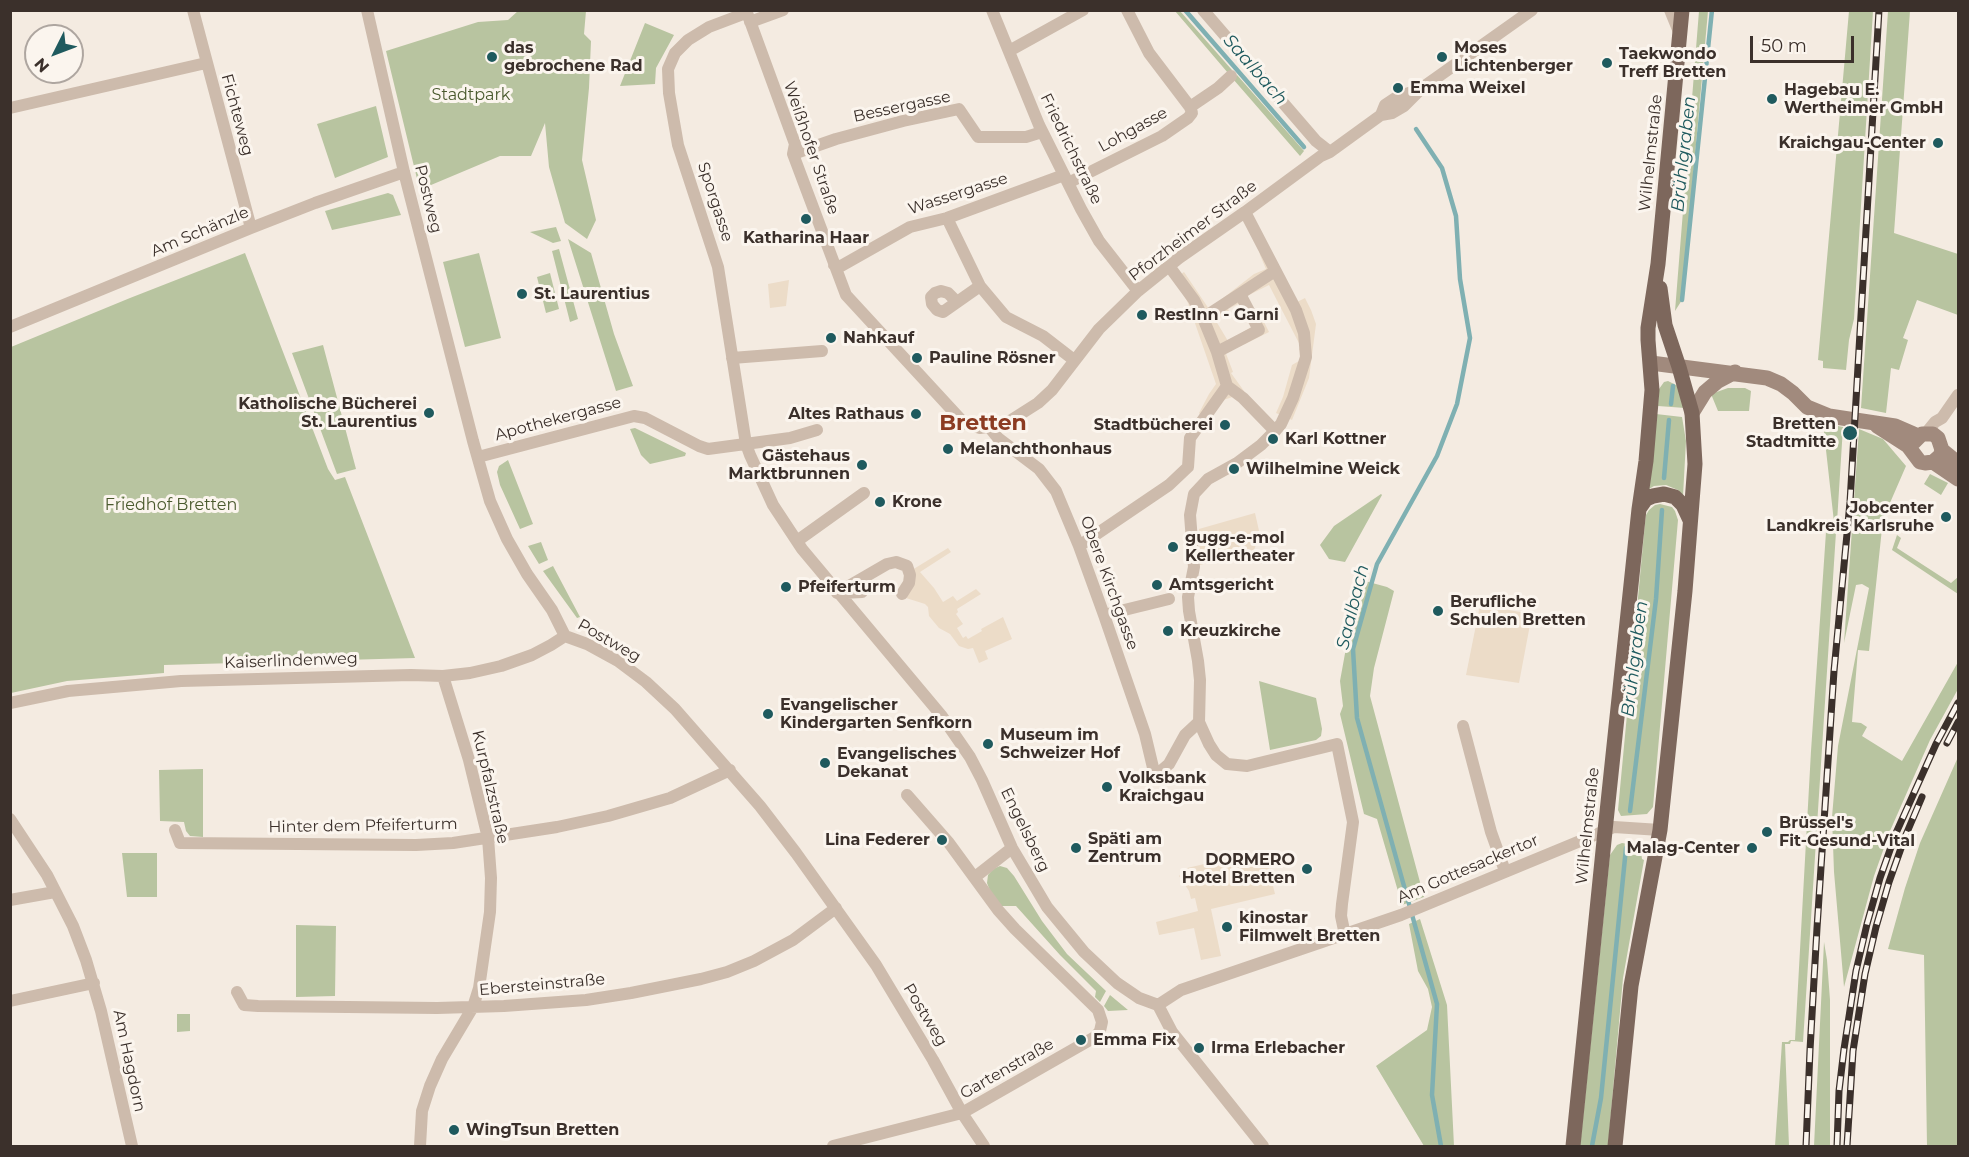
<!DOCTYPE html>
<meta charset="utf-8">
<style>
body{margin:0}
#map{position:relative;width:1969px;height:1157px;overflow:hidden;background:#f4ebe1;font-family:Montserrat,sans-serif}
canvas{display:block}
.frame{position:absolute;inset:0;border:12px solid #3b302b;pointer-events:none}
.north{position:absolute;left:24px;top:24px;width:60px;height:60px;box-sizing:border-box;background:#fbf5ee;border:2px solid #aea6a0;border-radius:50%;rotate:228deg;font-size:16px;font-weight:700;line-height:24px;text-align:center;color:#3b302b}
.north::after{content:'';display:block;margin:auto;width:21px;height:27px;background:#1f5a5e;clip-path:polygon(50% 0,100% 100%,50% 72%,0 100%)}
.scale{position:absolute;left:1750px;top:36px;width:104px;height:27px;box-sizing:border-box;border:3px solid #3b302b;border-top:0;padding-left:8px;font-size:18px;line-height:21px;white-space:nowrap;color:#3b302b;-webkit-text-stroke:4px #fbf5ee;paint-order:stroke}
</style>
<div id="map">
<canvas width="1969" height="1157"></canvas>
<div class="frame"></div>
<div class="north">N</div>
<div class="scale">50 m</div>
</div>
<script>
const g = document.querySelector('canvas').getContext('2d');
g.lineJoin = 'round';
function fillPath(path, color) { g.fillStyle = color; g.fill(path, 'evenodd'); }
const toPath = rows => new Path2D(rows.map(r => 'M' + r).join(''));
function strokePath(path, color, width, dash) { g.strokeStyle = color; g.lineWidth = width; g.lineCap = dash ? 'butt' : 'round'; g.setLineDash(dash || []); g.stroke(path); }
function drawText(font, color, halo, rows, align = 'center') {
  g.font = font + ' Montserrat,sans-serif'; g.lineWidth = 6; g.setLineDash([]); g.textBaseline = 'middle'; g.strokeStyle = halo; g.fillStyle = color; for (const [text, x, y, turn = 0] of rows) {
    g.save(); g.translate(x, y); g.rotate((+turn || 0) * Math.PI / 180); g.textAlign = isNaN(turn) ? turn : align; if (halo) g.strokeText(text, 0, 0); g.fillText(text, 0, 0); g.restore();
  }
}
const green = toPath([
 [518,11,586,11,584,34,591,41,589,88,582,160,596,220,587,239,565,223,549,167,545,123,531,156,500,156,431,185,419,187,386,51,478,22,508,20],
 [1175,11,1180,11,1232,70,1228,73],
 [1699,11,1708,11,1682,300,1675,311],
 [1849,11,1873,11,1854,319,1849,340,1846,370,1823,368,1823,361,1818,360],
 [1888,11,1910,11,1894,233,1958,254,1958,315,1917,300,1903,338,1908,340,1899,370,1891,368,1886,413,1861,408],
 [645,23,674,35,656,68,655,84,620,86],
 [1237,75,1304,151,1300,156,1233,79],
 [376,106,388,157,335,178,317,124],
 [388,193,393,195,401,215,332,230,325,211],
 [556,227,561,241,553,243,530,232],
 [568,239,591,253,614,334,633,386,616,391],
 [559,249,578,319,570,322,552,251],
 [245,253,328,469,335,480,345,477,415,658,164,665,164,673,67,681,11,693,11,347,130,298],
 [479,253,501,338,465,347,443,262],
 [550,273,559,309,546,313,537,277],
 [323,345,356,469,337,474,292,353],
 [1668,381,1678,386,1685,408,1658,406,1659,389,1664,382],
 [1728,388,1745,388,1751,391,1749,411,1718,411,1711,394],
 [1656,414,1682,417,1686,441,1683,496,1678,490,1666,485,1654,486,1649,489],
 [1823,423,1843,427,1837,522,1834,522],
 [635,428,686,453,685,456,650,464,641,455,630,429],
 [1859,429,1883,439,1906,466,1883,519,1869,651,1858,650,1852,722,1861,723,1867,727,1862,736,1902,761,1958,662,1958,689,1930,740,1890,831,1874,876,1844,987,1834,872,1832,817,1838,746,1869,588,1862,584,1856,585,1844,643],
 [508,460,533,524,520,529,500,485,497,472,499,466],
 [1930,474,1948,483,1941,495,1924,484],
 [1381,494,1382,495,1345,562,1329,559,1320,545,1334,526],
 [1660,504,1672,507,1675,511,1678,520,1653,807,1647,814,1621,816,1618,810,1645,523,1646,515,1649,510,1655,505],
 [1826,532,1836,532,1803,1042,1791,1041,1790,1044,1785,1044,1789,1146,1775,1146,1782,1042,1788,1042,1790,1040,1795,1040,1811,751],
 [1897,535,1901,538,1897,548,1951,583,1958,577,1958,594,1892,550],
 [541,542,548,560,539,564,528,546],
 [553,566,580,617,577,618,543,571],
 [1365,581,1387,587,1394,591,1374,668,1370,696,1424,897,1402,905,1377,819,1364,814,1340,714,1343,706,1340,681,1350,626],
 [1259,681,1316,698,1322,729,1321,736,1316,740,1270,750],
 [1958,757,1958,1146,1927,1146,1924,955,1888,949,1905,888,1920,843],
 [203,769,203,837,190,836,186,831,184,822,160,821,159,770],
 [1622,843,1636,845,1641,852,1642,859,1644,860,1623,978,1608,1146,1580,1146,1610,855,1617,845],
 [122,853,157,853,157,897,127,897],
 [1000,866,1007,868,1014,876,1042,921,1067,954,1106,991,1100,1002,1095,997,1096,991,1060,955,1016,906,1001,906,990,891,987,883,988,875,993,869],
 [1420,919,1447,1005,1454,1146,1424,1146,1376,1066,1427,1030,1432,1007,1428,989,1418,971,1409,924],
 [296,925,336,926,335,996,296,997],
 [1824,942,1827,960,1830,1000,1830,1146,1814,1146],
 [1110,995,1128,1010,1108,1011,1104,1006],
 [177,1014,190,1014,190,1031,177,1032]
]);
const plaza = toPath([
 [1258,244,1297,302,1305,298,1311,310,1316,324,1309,378,1292,420,1276,413,1283,397,1292,365,1304,358,1299,349,1301,347,1269,285,1247,296,1257,316,1260,314,1269,332,1245,344,1225,351,1233,372,1231,373,1244,391,1239,395,1220,401,1203,419,1199,413,1209,394,1216,384,1188,303,1175,278,1184,272,1209,309,1254,274,1266,269,1260,255],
 [1240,303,1253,326,1228,341,1216,321,1230,313,1228,309],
 [789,280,786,306,770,308,768,284],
 [1255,513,1260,535,1254,550,1200,565,1199,529],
 [948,548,951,552,920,572,934,588,943,602,953,596,957,601,976,589,981,594,957,609,958,612,956,614,963,624,957,628,963,638,966,636,968,639,982,631,981,629,1003,617,1012,639,985,651,988,659,979,663,973,648,968,649,959,646,950,634,939,628,929,616,928,607,925,604,906,598,912,570],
 [1480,605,1532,614,1519,683,1466,675],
 [1239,856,1242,867,1267,862,1275,894,1211,909,1221,956,1201,960,1194,928,1159,935,1156,922,1198,911,1195,898,1191,899,1189,891,1179,876,1187,868]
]);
const stream = toPath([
 [1185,10,1304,147],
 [1416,129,1442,168,1456,216,1460,279,1470,338,1457,404,1437,456,1377,564,1353,649,1357,718,1437,1004,1432,1095,1441,1146],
 [1682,300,1712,10],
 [1671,404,1673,386],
 [1664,478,1669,420],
 [1630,811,1656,599,1662,510],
 [1592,1146,1601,1098,1626,848]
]);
const street = toPath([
 [193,10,251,228],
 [367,10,404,172,473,441,490,501,507,539,527,574,552,610,565,636,587,644,618,661,646,682,675,709,760,806,796,853,876,965,933,1060,962,1113,984,1146],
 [746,10,795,144,793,154,846,295,964,423,980,428,1005,424,1038,403,1052,390,1099,329,1138,291,1179,258,1245,212,1321,156,1330,152,1381,115,1392,113,1404,106,1422,88,1532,10],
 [992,10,1039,125,1081,209,1099,241,1138,291],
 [1127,10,1149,53,1190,107],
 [1203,10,1316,141,1330,152],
 [1670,10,1679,32],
 [746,13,709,27,688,40,675,53,668,69,669,93,678,145,718,267,746,444,750,455,773,505,802,549,941,715,970,757,982,780,1012,848,1047,907,1084,952,1117,983,1139,998,1158,1005],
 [750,22,783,10],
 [1009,51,1083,10],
 [1190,107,1218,88,1231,76],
 [10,108,206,63],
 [1381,115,1385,105,1397,97,1418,90],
 [793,154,836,139,903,121,959,109,978,137,1026,137,1042,132],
 [1068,183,1162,136,1188,118,1192,113,1190,107],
 [947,218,980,286,1006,317,1043,336,1074,360],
 [834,265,841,266,910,227,947,218,1064,175],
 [1169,266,1194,300,1203,318,1217,352,1227,386,1190,438,1188,467],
 [957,302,948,293,941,291,935,293,931,297,932,304,937,310,943,312,980,286],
 [1203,318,1275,271],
 [10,327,251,228,315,203,404,172],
 [1217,352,1259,330,1240,294],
 [732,358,822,351],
 [1227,386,1243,398,1275,431],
 [990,428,998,438,1039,469,1056,491,1079,546,1104,615,1145,734,1155,776,1169,764,1185,735,1199,722,1200,680,1198,661,1189,611,1188,597,1194,567,1190,515,1194,494,1208,479,1237,463,1261,445,1275,431,1281,424,1293,398,1306,357,1304,333,1296,310,1245,212],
 [1926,433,1935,422,1942,418,1958,395],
 [478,457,634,416,645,418,699,446,708,449,790,438,817,430],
 [797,541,864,493],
 [1079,546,1169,485,1188,467],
 [837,593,887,564,896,562,907,566,910,575,909,583,902,594],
 [842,593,862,592],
 [1104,615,1169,599],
 [10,703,68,691,181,681,411,675,443,676,470,673,501,666,532,655,551,645,565,636],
 [1199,722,1209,744,1216,755,1227,764,1247,766,1337,744,1353,822,1342,904,1341,916,1345,935],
 [1463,726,1491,832,1505,871],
 [10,819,47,875,73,926,86,960,101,1011,132,1146],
 [175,830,180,843,416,845,453,843,557,827,608,816,670,798,730,770],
 [975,877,1012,848],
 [10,900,55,892],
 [237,992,244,1005,258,1006,437,1008,504,1006,586,1000,631,993,701,979,727,972,754,961,793,940,836,908],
 [10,1001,94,983],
 [1158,1005,1181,990,1401,915,1614,827,1660,830],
 [1158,1005,1172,1032,1263,1146],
 [420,1146,422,1111,430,1086,442,1059,473,1007,479,988,490,912,491,878,488,838,469,760,443,676],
 [833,1146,962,1113,1095,1037,1100,1031,1102,1022,1098,1010,1015,929,998,910,949,843,907,795]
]);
const secondary = toPath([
 [1651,363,1767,378,1781,384,1793,393,1807,407,1829,416,1895,426,1918,436],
 [1692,413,1705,392,1718,381,1735,372],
 [1877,426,1908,446,1920,462,1925,463,1933,462,1940,456,1942,450],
 [1914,442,1922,434,1933,434,1938,438,1942,450,1958,463],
 [1933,462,1958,479]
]);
const primary = toPath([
 [1639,509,1646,499,1653,496,1664,494,1675,497,1683,505,1690,520],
 [1573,1146,1605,831,1639,509,1646,461,1652,390,1648,340,1648,328,1658,264,1682,10],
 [1615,1146,1631,986,1660,830,1685,591,1695,464,1692,413,1679,367,1665,325,1660,288]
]);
const rail = toPath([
 [1947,743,1958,722],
 [1806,1146,1810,1050,1817,928,1834,671,1850,502,1879,10],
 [1837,1146,1839,1091,1844,1049,1856,971,1867,924,1880,878,1896,833,1936,744,1958,703],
 [1847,1146,1853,1051,1865,974,1876,927,1889,882,1905,837,1922,797]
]);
const markers = [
 [492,57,6,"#1f5a5e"],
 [1442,57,6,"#1f5a5e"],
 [1607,63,6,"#1f5a5e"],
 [1398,88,6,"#1f5a5e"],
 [1772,99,6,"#1f5a5e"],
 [1938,143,6,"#1f5a5e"],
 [806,219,6,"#1f5a5e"],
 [522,294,6,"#1f5a5e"],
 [1142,315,6,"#1f5a5e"],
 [831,338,6,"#1f5a5e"],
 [917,358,6,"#1f5a5e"],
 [429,413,6,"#1f5a5e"],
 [916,414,6,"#1f5a5e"],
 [1225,425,6,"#1f5a5e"],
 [1850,433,8,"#1f5a5e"],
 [1273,439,6,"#1f5a5e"],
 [948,449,6,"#1f5a5e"],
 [862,465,6,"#1f5a5e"],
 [1234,469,6,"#1f5a5e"],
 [880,502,6,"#1f5a5e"],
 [1946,517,6,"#1f5a5e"],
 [1173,547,6,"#1f5a5e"],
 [1157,585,6,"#1f5a5e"],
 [786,587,6,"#1f5a5e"],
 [1438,611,6,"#1f5a5e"],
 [1168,631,6,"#1f5a5e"],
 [768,714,6,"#1f5a5e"],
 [988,744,6,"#1f5a5e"],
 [825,763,6,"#1f5a5e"],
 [1107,787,6,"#1f5a5e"],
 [1767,832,6,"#1f5a5e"],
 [942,840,6,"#1f5a5e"],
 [1076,848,6,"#1f5a5e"],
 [1752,848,6,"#1f5a5e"],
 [1307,869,6,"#1f5a5e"],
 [1227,927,6,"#1f5a5e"],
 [1081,1040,6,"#1f5a5e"],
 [1199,1048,6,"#1f5a5e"],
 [454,1130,6,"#1f5a5e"]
];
const poiNames = [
 ["das",504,48],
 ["gebrochene Rad",504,66],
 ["Moses",1454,48],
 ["Lichtenberger",1454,66],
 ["Taekwondo",1619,54],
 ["Treff Bretten",1619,72],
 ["Emma Weixel",1410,88],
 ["Hagebau E.",1784,90],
 ["Wertheimer GmbH",1784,108],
 ["Kraichgau-Center",1926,143,"right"],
 ["Katharina Haar",806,238,"center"],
 ["St. Laurentius",534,294],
 ["RestInn - Garni",1154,315],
 ["Nahkauf",843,338],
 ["Pauline Rösner",929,358],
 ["Katholische Bücherei",417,404,"right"],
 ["St. Laurentius",417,422,"right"],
 ["Altes Rathaus",904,414,"right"],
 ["Bretten",1836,424,"right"],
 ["Stadtmitte",1836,442,"right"],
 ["Stadtbücherei",1213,425,"right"],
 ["Karl Kottner",1285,439],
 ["Melanchthonhaus",960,449],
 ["Gästehaus",850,456,"right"],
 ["Marktbrunnen",850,474,"right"],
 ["Wilhelmine Weick",1246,469],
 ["Krone",892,502],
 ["Jobcenter",1934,508,"right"],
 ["Landkreis Karlsruhe",1934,526,"right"],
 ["gugg-e-mol",1185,538],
 ["Kellertheater",1185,556],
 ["Amtsgericht",1169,585],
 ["Pfeiferturm",798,587],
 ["Berufliche",1450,602],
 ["Schulen Bretten",1450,620],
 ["Kreuzkirche",1180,631],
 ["Evangelischer",780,705],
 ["Kindergarten Senfkorn",780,723],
 ["Museum im",1000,735],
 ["Schweizer Hof",1000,753],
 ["Evangelisches",837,754],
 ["Dekanat",837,772],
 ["Volksbank",1119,778],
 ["Kraichgau",1119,796],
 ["Brüssel's",1779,823],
 ["Fit-Gesund-Vital",1779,841],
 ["Späti am",1088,839],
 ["Zentrum",1088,857],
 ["Lina Federer",930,840,"right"],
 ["Malag-Center",1740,848,"right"],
 ["DORMERO",1295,860,"right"],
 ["Hotel Bretten",1295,878,"right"],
 ["kinostar",1239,918],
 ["Filmwelt Bretten",1239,936],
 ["Emma Fix",1093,1040],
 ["Irma Erlebacher",1211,1048],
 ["WingTsun Bretten",466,1130]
];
const parkNames = [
 ["Stadtpark",471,95],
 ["Friedhof Bretten",171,505]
];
const streetNames = [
 ["Bessergasse",902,107,-12],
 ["Fichteweg",237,115,75],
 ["Lohgasse",1133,130,-29],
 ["Weißhofer Straße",811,148,71],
 ["Friedrichstraße",1071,149,64],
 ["Wilhelmstraße",1651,153,-84],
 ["Wassergasse",958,194,-18],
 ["Postweg",428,199,76],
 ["Sporgasse",715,202,72],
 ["Pforzheimer Straße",1193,231,-37],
 ["Am Schänzle",200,232,-23],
 ["Apothekergasse",558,419,-15],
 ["Obere Kirchgasse",1109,583,70],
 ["Postweg",609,641,30],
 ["Kaiserlindenweg",291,661,-2],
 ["Kurpfalzstraße",490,787,77],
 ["Hinter dem Pfeiferturm",363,826,-1],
 ["Wilhelmstraße",1588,826,-84],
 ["Engelsberg",1025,830,64],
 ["Am Gottesackertor",1468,869,-23],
 ["Ebersteinstraße",542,985,-5],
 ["Postweg",925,1015,59],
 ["Am Hagdorn",129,1061,78],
 ["Gartenstraße",1007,1069,-30]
];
const waterNames = [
 ["Saalbach",1255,70,49],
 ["Brühlgraben",1684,154,-84],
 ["Saalbach",1353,607,-76],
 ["Brühlgraben",1635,659,-83]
];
const districtNames = [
 ["Bretten",983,424]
];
fillPath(green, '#b8c4a0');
fillPath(plaza, '#ecdcc8');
strokePath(stream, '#7fb0b2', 4.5);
strokePath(street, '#cdbbac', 12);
strokePath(secondary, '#a18a7d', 15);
strokePath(primary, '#7d675c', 15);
strokePath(rail, '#3b302b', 7);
strokePath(rail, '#fbf5ee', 4.5, [14]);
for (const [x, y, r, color] of markers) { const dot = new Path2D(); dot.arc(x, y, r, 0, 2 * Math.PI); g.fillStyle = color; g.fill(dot); strokePath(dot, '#fbf5ee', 2); }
drawText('bold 16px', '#3b302b', '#fbf5ee', poiNames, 'left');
drawText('16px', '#4a5a2e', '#fbf5ee', parkNames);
drawText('16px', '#3b302b', '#fbf5ee', streetNames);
drawText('italic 18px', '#1f5a5e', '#fbf5ee', waterNames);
drawText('bold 22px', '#8c3b22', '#fbf5ee', districtNames);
</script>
